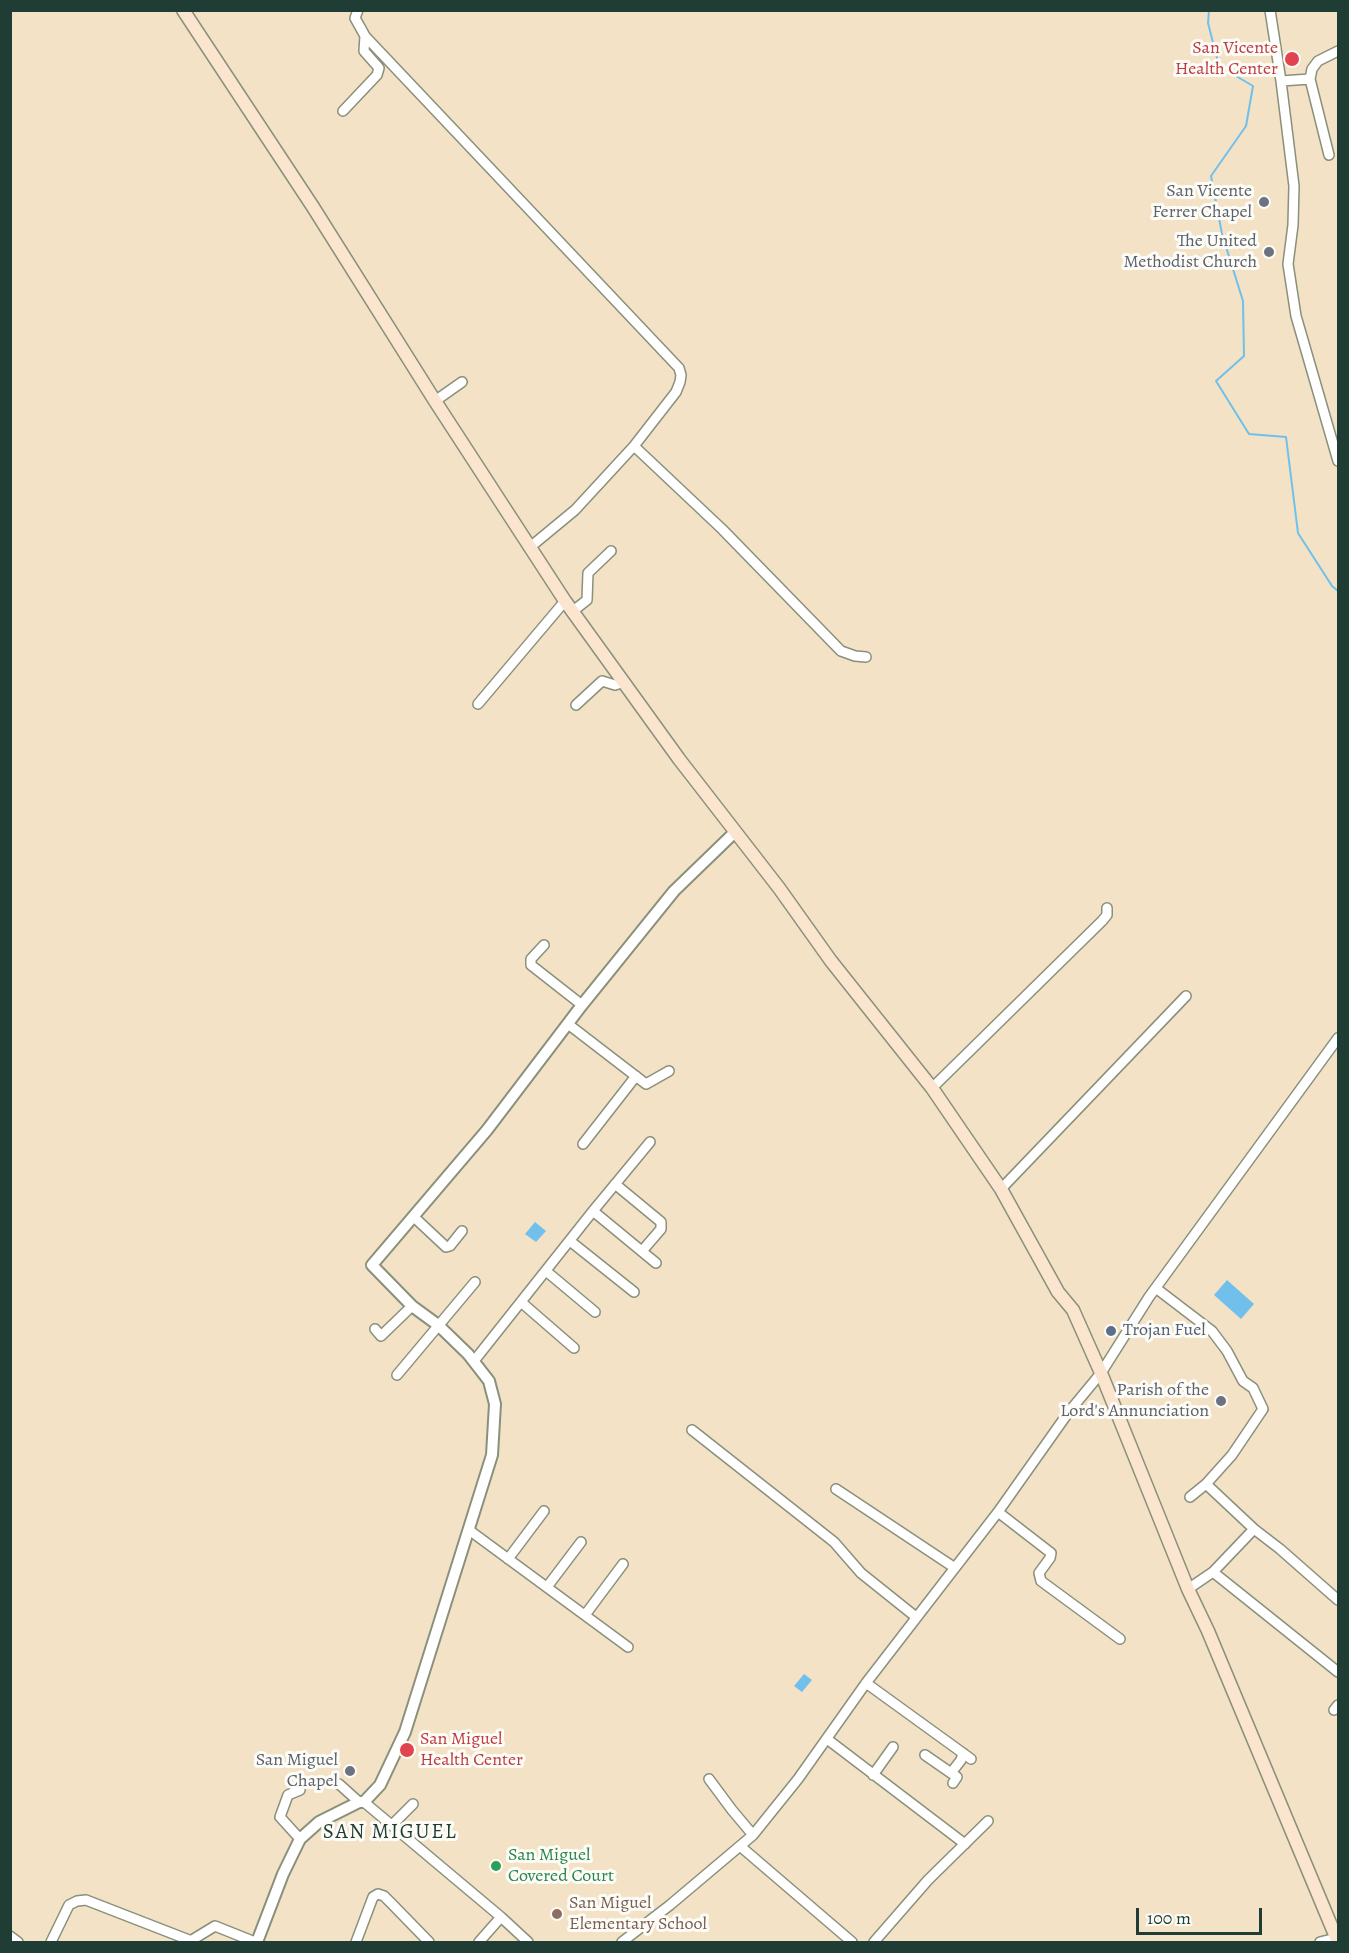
<!DOCTYPE html>
<style>
body{margin:0}
#map{position:relative;width:1349px;height:1953px;overflow:hidden;background:#f3e2c5;font-family:Alegreya,serif}
canvas{display:block}
.frame{position:absolute;inset:0;border:12px solid #1f3d34;pointer-events:none}
.scale{position:absolute;left:1136px;top:1908px;width:126px;height:27px;box-sizing:border-box;border:3px solid #1f3d34;border-top:0;padding-left:8px;font-size:18px;line-height:21px;white-space:nowrap;color:#1f3d34;-webkit-text-stroke:4px #fdfcf7;paint-order:stroke}
</style>
<div id="map">
<canvas width="1349" height="1953"></canvas>
<div class="frame"></div>
<div class="scale">100 m</div>
</div>
<script>
const g = document.querySelector('canvas').getContext('2d');
g.lineJoin = 'round';
function fillPath(path, color) { g.fillStyle = color; g.fill(path, 'evenodd'); }
const toPath = rows => new Path2D(rows.map(r => 'M' + r).join(''));
function strokePath(path, color, width, dash) { g.strokeStyle = color; g.lineWidth = width; g.lineCap = dash ? 'butt' : 'round'; g.setLineDash(dash || []); g.stroke(path); }
function drawText(font, color, halo, rows, align = 'center') {
  g.font = font + ' Alegreya,serif'; g.lineWidth = 6; g.setLineDash([]); g.textBaseline = 'middle'; g.strokeStyle = halo; g.fillStyle = color; for (const [text, x, y, turn = 0] of rows) {
    g.save(); g.translate(x, y); g.rotate((+turn || 0) * Math.PI / 180); g.textAlign = isNaN(turn) ? turn : align; if (halo) g.strokeText(text, 0, 0); g.fillText(text, 0, 0); g.restore();
  }
}
const water = toPath([
 [535,1222,546,1231,536,1242,525,1234],
 [1227,1280,1254,1304,1241,1319,1214,1295],
 [804,1674,812,1680,802,1692,794,1686]
]);
const stream = toPath([
 [1209,10,1208,23,1219,66,1253,86,1246,126,1211,176,1222,234,1243,301,1244,356,1216,381,1249,434,1286,437,1298,533,1332,586,1338,591]
]);
const minor = toPath([
 [358,10,355,18,365,36,679,368,681,375,680,382,676,392,634,446,575,510,529,548],
 [1270,10,1281,81,1294,186,1293,225,1288,264,1296,316,1338,461],
 [1310,79,1329,155],
 [1281,81,1310,79,1312,69,1318,61,1338,51],
 [343,111,377,75,379,68,364,51,365,36],
 [435,401,462,382],
 [634,446,722,529,841,651,855,656,866,657],
 [573,611,587,600,588,573,611,551],
 [478,704,565,601],
 [576,705,602,681,615,685,625,682],
 [544,945,531,959,531,965,582,1005],
 [568,1024,646,1084,669,1071],
 [932,1088,1102,921,1107,915,1107,908],
 [583,1144,636,1076],
 [615,1184,661,1222,661,1229,642,1251],
 [1001,1189,1186,996],
 [593,1211,656,1263],
 [414,1217,446,1247,450,1246,462,1231],
 [570,1241,634,1292],
 [546,1271,595,1312],
 [1157,1289,1212,1331,1227,1351,1243,1381,1253,1388,1263,1409,1232,1455,1206,1484,1190,1497],
 [521,1302,574,1348],
 [375,1329,381,1336,412,1306],
 [474,1361,593,1211,650,1142],
 [397,1375,475,1282],
 [692,1430,834,1542,861,1573,916,1617],
 [1206,1484,1254,1529,1280,1549,1338,1600],
 [836,1489,955,1568],
 [998,1512,1051,1553,1050,1558,1039,1573,1041,1581,1120,1639],
 [469,1530,628,1647],
 [508,1559,544,1511],
 [1213,1572,1338,1672],
 [547,1587,581,1542],
 [1188,1589,1213,1572,1254,1529],
 [585,1615,623,1564],
 [866,1683,971,1759],
 [1334,1710,1338,1705],
 [827,1739,965,1844],
 [925,1755,951,1773],
 [873,1775,893,1747],
 [709,1779,732,1810,753,1835],
 [953,1783,957,1777,951,1773,961,1760,963,1753],
 [339,1784,359,1802],
 [364,1802,501,1917,528,1942],
 [392,1825,413,1804],
 [300,1839,280,1817,288,1795,300,1790],
 [740,1846,852,1942],
 [10,1936,18,1942],
 [51,1942,69,1905,77,1901,86,1900,189,1940,192,1940,215,1926,255,1942],
 [356,1942,373,1897,378,1894,384,1896,391,1903,429,1942],
 [479,1942,501,1917],
 [622,1942,670,1905,753,1835,798,1779,866,1683,998,1512,1068,1413,1101,1373,1149,1297,1338,1038],
 [874,1942,928,1880,988,1821],
 [1320,1942,1336,1938]
]);
const tertiary = toPath([
 [257,1942,283,1874,300,1839,319,1822,359,1802,364,1802,380,1785,405,1732,492,1455,495,1404,489,1381,468,1354,438,1325,412,1306,372,1265,487,1130,582,1005,674,891,735,832]
]);
const secondary = toPath([
 [183,10,313,207,435,401,565,601,679,759,779,888,831,961,932,1088,1001,1189,1058,1292,1073,1310,1101,1373,1188,1589,1208,1631,1338,1942]
]);
const markers = [
 [1292,59,8,"#e0444e"],
 [1264,202,6,"#6b7280"],
 [1269,252,6,"#6b7280"],
 [1111,1331,6,"#5c6f8a"],
 [1221,1401,6,"#6b7280"],
 [407,1750,8,"#e0444e"],
 [350,1771,6,"#6b7280"],
 [496,1866,6,"#2e9e5b"],
 [557,1914,6,"#8d6e63"]
];
const healthNames = [
 ["San Vicente",1278,49],
 ["Health Center",1278,70],
 ["San Miguel",420,1740,"left"],
 ["Health Center",420,1761,"left"]
];
const worshipNames = [
 ["San Vicente",1252,192],
 ["Ferrer Chapel",1252,213],
 ["The United",1257,242],
 ["Methodist Church",1257,263],
 ["Parish of the",1209,1391],
 ["Lord's Annunciation",1209,1412],
 ["San Miguel",338,1761],
 ["Chapel",338,1782]
];
const serviceNames = [
 ["Trojan Fuel",1123,1331]
];
const leisureNames = [
 ["San Miguel",508,1856],
 ["Covered Court",508,1877]
];
const educationNames = [
 ["San Miguel",569,1904],
 ["Elementary School",569,1925]
];
const quarterNames = [
 ["SAN MIGUEL",390,1833]
];
fillPath(water, '#70c0eb');
strokePath(stream, '#70c0eb', 2);
strokePath(minor, '#89907c', 12);
strokePath(tertiary, '#89907c', 14);
strokePath(secondary, '#89907c', 15);
strokePath(minor, '#fff', 9);
strokePath(tertiary, '#fff', 10);
strokePath(secondary, '#fce5cf', 12);
for (const [x, y, r, color] of markers) { const dot = new Path2D(); dot.arc(x, y, r, 0, 2 * Math.PI); g.fillStyle = color; g.fill(dot); strokePath(dot, '#fdfcf7', 2); }
drawText('18px', '#be3a42', '#fdfcf7', healthNames, 'right');
drawText('18px', '#5b616d', '#fdfcf7', worshipNames, 'right');
drawText('18px', '#4e5e75', '#fdfcf7', serviceNames, 'left');
drawText('18px', '#27864d', '#fdfcf7', leisureNames, 'left');
drawText('18px', '#785e54', '#fdfcf7', educationNames, 'left');
g.letterSpacing = '1.5px';
drawText('21px', '#1f3d34', '#fdfcf7', quarterNames);
g.letterSpacing = '0px';
</script>
